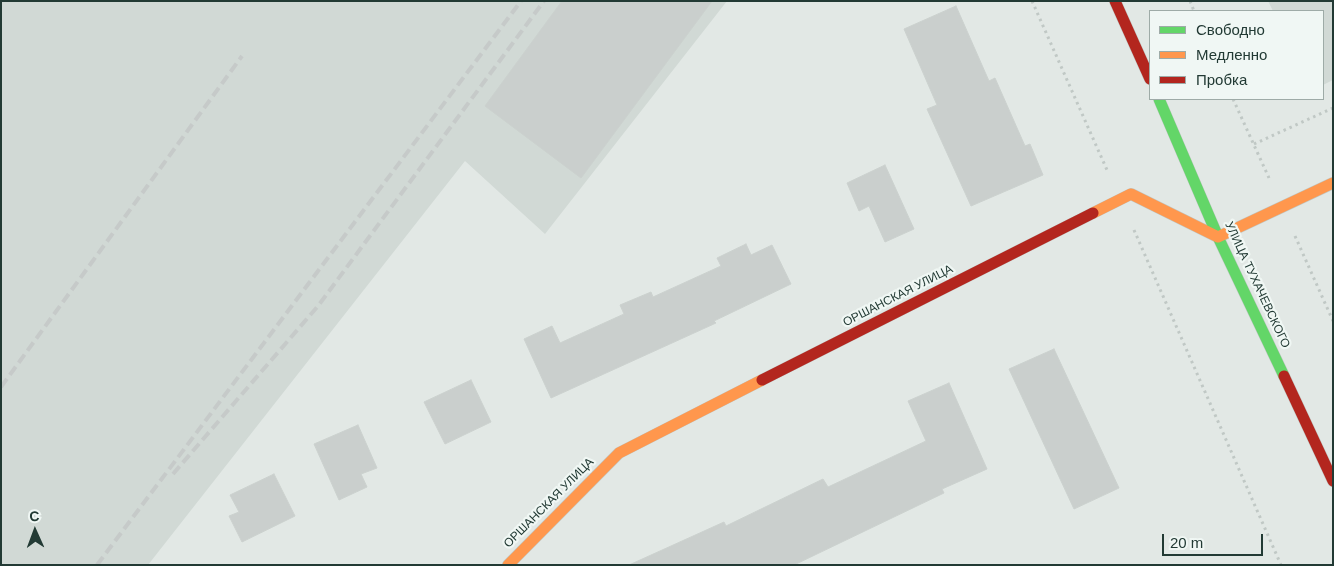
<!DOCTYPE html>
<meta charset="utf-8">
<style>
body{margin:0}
#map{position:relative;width:1334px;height:566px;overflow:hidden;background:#e2e8e5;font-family:Arial,sans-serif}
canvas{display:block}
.frame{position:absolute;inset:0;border:2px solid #223a34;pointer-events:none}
.legend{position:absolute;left:1149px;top:10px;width:175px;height:90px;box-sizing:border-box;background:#f0f7f4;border:1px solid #9eaba7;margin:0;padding:6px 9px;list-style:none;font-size:15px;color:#223a34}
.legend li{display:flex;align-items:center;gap:10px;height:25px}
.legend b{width:25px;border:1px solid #9eaba7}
.north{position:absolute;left:10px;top:506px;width:50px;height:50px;-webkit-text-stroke:4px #f0f7f4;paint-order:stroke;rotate:358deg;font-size:14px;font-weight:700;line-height:20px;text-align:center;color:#223a34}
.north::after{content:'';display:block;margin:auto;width:18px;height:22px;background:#223a34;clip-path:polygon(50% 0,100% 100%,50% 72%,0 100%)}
.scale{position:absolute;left:1162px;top:534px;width:101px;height:22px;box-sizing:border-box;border:2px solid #223a34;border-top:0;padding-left:6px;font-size:15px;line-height:18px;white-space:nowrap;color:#223a34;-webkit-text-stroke:4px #f0f7f4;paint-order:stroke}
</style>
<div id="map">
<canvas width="1334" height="566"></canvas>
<div class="frame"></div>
<ul class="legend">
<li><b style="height:6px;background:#63d668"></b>Свободно</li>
<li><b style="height:6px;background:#ff974d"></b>Медленно</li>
<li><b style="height:6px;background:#b3261e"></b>Пробка</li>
</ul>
<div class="north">С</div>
<div class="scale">20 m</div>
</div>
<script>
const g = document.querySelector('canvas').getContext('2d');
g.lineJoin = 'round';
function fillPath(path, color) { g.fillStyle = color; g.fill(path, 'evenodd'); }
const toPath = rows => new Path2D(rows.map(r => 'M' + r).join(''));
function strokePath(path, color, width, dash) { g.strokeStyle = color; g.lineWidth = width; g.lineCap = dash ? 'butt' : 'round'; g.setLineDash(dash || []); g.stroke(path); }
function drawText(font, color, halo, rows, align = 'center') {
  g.font = font + ' Arial,sans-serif'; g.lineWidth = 4.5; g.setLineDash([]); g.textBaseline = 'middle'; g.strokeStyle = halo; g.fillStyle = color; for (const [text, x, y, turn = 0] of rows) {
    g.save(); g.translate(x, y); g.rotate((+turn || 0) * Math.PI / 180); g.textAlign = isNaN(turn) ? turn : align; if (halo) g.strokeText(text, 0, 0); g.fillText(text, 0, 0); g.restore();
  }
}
const built = toPath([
 [1,1,727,1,545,234,465,161,148,565,1,565],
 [1268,1,1333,1,1333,80,1323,85,1323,11,1273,11]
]);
const building = toPath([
 [562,1,712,1,581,178,485,106,562,1],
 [956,6,989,81,995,78,1025,146,1030,144,1043,175,971,206,927,109,937,105,904,29,956,6],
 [885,165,914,229,885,242,869,206,859,211,847,183,885,165],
 [746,244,751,255,772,245,791,284,714,321,716,323,551,398,524,339,552,326,560,343,624,314,620,305,651,292,653,297,721,266,717,258,746,244],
 [1054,349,1119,488,1074,509,1009,369,1054,349],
 [471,380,491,422,445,444,424,402,471,380],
 [949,383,987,469,942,489,944,493,794,565,629,565,724,522,726,526,823,479,828,487,926,441,908,401,949,383],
 [358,425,377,468,361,474,367,487,339,500,314,444,358,425],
 [274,474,295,516,242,542,229,516,239,512,230,495,274,474]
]);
const path = toPath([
 [1032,1,1107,170],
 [1190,1,1194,11],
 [1233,99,1269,178],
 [1254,144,1333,108],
 [1134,230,1281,565],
 [1295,236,1333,321]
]);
const fast = toPath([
 [1159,99,1218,237,1284,376]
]);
const slow = toPath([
 [1093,213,1131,194,1218,237,1333,183],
 [508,565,619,453,762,380]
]);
const jam = toPath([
 [1115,1,1150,79],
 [1284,376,1333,481],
 [762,380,1093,213]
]);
const rail = toPath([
 [1,387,242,56],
 [173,474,318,306,544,1],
 [97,565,521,1]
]);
const streetNames = [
 ["УЛИЦА ТУХАЧЕВСКОГО",1257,285,65],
 ["ОРШАНСКАЯ УЛИЦА",898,296,-27],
 ["ОРШАНСКАЯ УЛИЦА",549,503,-45]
];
fillPath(built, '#d1d9d5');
fillPath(building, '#cacfcd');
strokePath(building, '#cbd1ce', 1);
strokePath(fast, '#bfc6c3', 12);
strokePath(slow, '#bfc6c3', 12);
strokePath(jam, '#bfc6c3', 12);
strokePath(path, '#c0c8c5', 3, [2.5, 4]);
strokePath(fast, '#63d668', 11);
strokePath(slow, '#ff974d', 11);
strokePath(jam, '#b3261e', 11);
strokePath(rail, '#c6cac9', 4, [10, 5]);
drawText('12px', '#223a34', '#f0f7f4', streetNames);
</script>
